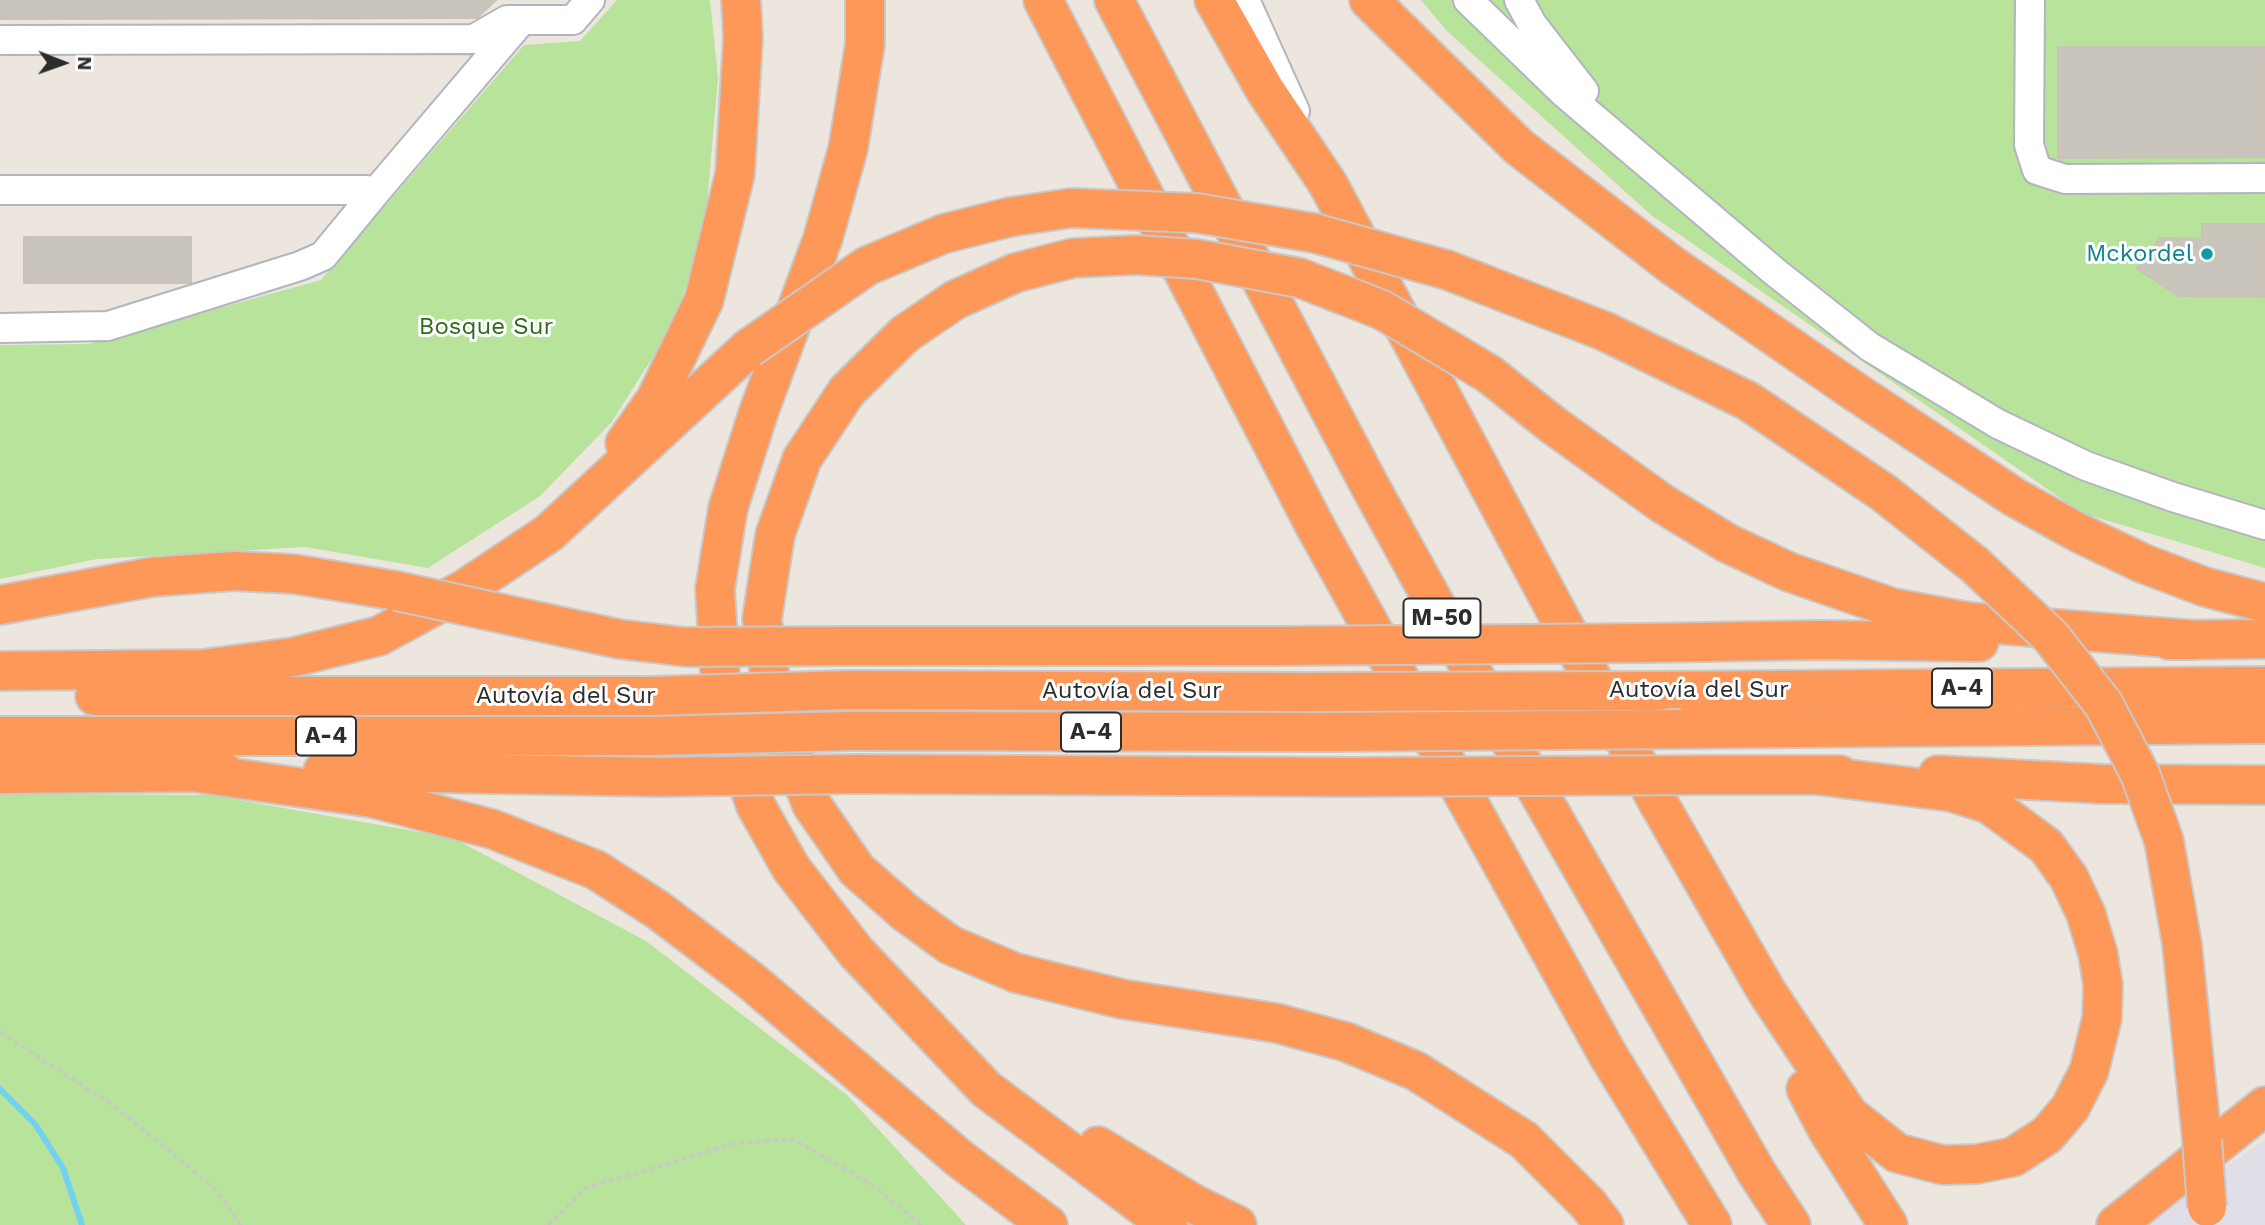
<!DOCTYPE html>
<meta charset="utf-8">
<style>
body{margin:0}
#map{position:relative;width:2265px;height:1225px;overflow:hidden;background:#ede6de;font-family:"Work Sans",sans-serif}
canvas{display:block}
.north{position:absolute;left:28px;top:28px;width:70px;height:70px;-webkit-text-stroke:5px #fff;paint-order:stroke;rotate:91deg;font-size:19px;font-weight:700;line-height:28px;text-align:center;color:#2c2c2c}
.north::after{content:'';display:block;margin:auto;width:24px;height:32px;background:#2c2c2c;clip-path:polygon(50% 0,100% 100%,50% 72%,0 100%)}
</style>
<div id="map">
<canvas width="2265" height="1225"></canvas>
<div class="north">N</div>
</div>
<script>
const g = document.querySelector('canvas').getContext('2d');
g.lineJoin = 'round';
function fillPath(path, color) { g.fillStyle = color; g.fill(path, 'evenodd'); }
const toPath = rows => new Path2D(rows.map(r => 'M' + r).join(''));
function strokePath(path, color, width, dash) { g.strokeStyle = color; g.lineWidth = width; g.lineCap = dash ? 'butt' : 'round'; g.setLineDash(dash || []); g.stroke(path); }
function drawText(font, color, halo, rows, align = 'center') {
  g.font = font + ' "Work Sans",sans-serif'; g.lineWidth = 6; g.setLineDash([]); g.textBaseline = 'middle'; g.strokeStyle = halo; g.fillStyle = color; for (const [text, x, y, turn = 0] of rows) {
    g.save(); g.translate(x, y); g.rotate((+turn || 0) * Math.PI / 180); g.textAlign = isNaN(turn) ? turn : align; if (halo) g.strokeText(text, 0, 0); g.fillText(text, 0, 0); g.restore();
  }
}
const industrial = toPath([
 [2265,1140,2265,1225,2140,1225]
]);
const green = toPath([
 [617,0,710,0,718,77,706,216,675,322,611,423,540,496,428,568,305,547,97,559,0,579,0,345,89,344,321,280,524,45,580,41],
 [1421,0,2265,0,2265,568,2082,513,1651,215,1447,31],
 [0,794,210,795,453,838,646,941,847,1095,966,1225,0,1225]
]);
const stream = toPath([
 [0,1089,35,1124,63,1168,82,1225]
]);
const building = toPath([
 [0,0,496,0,477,18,0,19,0,0],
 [2058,47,2265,47,2265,157,2058,158,2058,47],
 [2202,224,2265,224,2265,297,2179,296,2137,269,2160,238,2202,239,2202,224],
 [24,237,191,237,191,283,24,283,24,237]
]);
const path = toPath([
 [0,1032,117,1108,216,1190,241,1225],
 [548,1225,586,1188,737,1143,793,1139,871,1184,921,1225]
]);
const minor = toPath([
 [1245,0,1295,111],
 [1468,0,1563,92,1775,272,1870,347,1998,424,2086,466,2173,497,2265,525],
 [1519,0,1532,24,1584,91],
 [2030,0,2029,145,2037,170,2065,179,2265,178],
 [522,20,573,20,590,0],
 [0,40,474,39,507,20,522,20,374,194,367,190,0,190],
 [0,328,108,326,300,266,323,256,374,194]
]);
const highway = toPath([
 [865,0,865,44,848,149,823,238,759,411,728,508,715,589,722,708,756,806,791,868,856,952,986,1089,1168,1225],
 [1043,0,1315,526,1608,1055,1712,1225],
 [1114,0,1371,488,1540,795,1757,1173,1791,1225],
 [1214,0,1265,90,1328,184,1659,804,1767,992,1849,1115,1897,1153,1943,1165,1977,1164,2013,1157,2047,1135,2070,1108,2089,1071,2102,1018,2103,985,2098,954,2086,914,2069,878,2046,846,1989,804,1951,792,1816,775],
 [1369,0,1519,147,1673,266,1851,389,2014,497,2079,533,2142,563,2205,587,2265,603],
 [1073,258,1015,273,955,300,905,334,847,391,802,459,775,535,762,619,775,713,812,805,857,870,906,913,950,945,1016,973,1122,999,1276,1023,1346,1042,1416,1071,1524,1140,1588,1204,1604,1225],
 [867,266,943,234,1010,217,1071,208],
 [1447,270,1604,331,1748,401,1884,493,1975,565],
 [1489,374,1553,425,1663,504,1727,543,1789,572,1893,608,1969,622,2196,640],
 [625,443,656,399,704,300,735,174,743,38,741,0],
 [0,605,152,577,234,571,294,574,397,591],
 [2169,640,2265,639],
 [1645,643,1821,640,1979,642],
 [845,646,1277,646],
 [0,671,203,669,294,657,379,636,465,589,549,533,749,348],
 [849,690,1302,692],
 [1659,691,2265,686],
 [95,696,653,696],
 [1681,729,2265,724],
 [850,731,1331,732],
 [0,736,651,736],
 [323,771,660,777],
 [199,773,373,798,492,829,596,870,658,910,750,980,960,1159,1048,1225],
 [0,774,224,772],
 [855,774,1349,777],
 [1715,775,1840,775],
 [1938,775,2103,784,2265,785],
 [2164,841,2182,944,2202,1140],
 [1806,1089,1827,1129,1888,1225],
 [1098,1146,1194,1204,1237,1225],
 [2116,1225,2265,1106]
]);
const highwayBridge = toPath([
 [1071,208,1196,213,1314,233,1447,270],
 [1073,258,1135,255,1197,259,1300,278,1382,310,1489,374],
 [749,348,867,266],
 [1975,565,2051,637,2104,705,2140,774,2164,841],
 [397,591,619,639,686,647,845,646],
 [1277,646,1645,643],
 [1302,692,1659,691],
 [653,696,849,690],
 [1331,732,1681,729],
 [651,736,850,731],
 [660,777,855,774],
 [1349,777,1715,775],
 [2202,1140,2207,1207]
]);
const markers = [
 [2207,254,7,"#0f9aa8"]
];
const shields = [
 [1442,618,77],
 [1962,688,60],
 [1091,732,60],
 [326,736,60]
];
const shieldNames = [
 ["M-50",1442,618],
 ["A-4",1962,688],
 ["A-4",1091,732],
 ["A-4",326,736]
];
const cultureNames = [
 ["Mckordel",2193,254]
];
const parkNames = [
 ["Bosque Sur",486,327]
];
const streetNames = [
 ["Autovía del Sur",1699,690],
 ["Autovía del Sur",1132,691],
 ["Autovía del Sur",566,696]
];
fillPath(industrial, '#e0dee6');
fillPath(green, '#b7e39b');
strokePath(stream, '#72d3ee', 6);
fillPath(building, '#c9c4bc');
strokePath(building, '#c9c2b7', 2);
strokePath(minor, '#b2b5bf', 32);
strokePath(highway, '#c8c8c8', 42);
strokePath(path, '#c8c8c8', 3.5, [5, 3.5]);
strokePath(minor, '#fff', 28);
strokePath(highway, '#fd9859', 38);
strokePath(highwayBridge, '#c8c8c8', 42, []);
strokePath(highwayBridge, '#fd9859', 38);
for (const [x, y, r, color] of markers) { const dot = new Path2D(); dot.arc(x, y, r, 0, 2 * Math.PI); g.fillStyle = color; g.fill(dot); strokePath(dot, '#fff', 2.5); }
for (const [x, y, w] of shields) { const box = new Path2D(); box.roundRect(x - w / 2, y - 19.5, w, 39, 5); g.fillStyle = '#fff'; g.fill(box); strokePath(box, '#2c2c2c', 2); }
drawText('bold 23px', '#2c2c2c', null, shieldNames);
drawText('24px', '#0d838f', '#fff', cultureNames, 'right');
drawText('24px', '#2f691b', '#fff', parkNames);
drawText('24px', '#2c2c2c', '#fff', streetNames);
</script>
